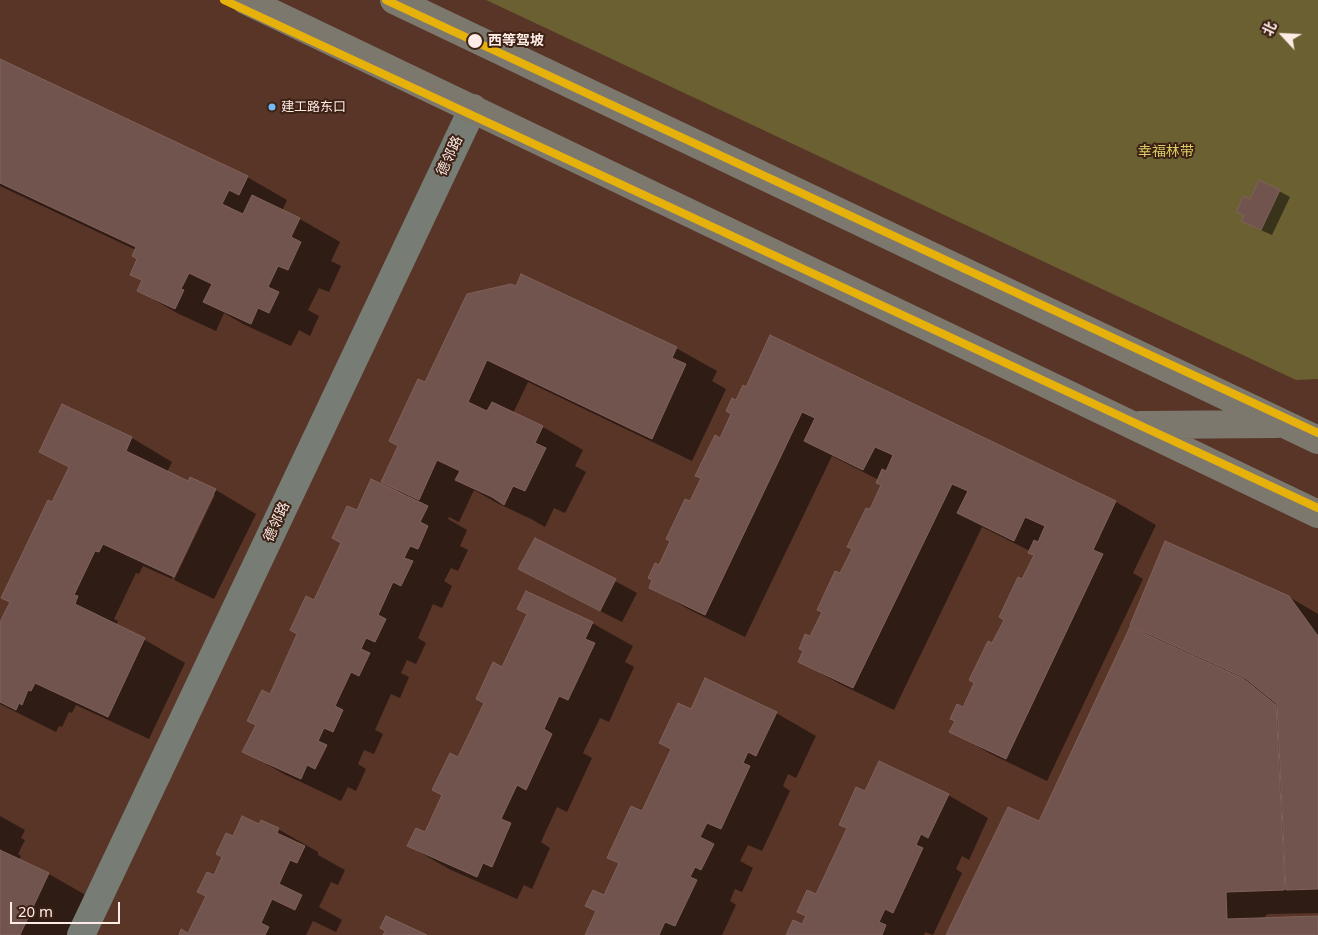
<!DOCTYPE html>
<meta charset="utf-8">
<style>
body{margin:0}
#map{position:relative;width:1318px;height:935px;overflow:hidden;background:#583527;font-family:"Noto Sans","Noto Sans SC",sans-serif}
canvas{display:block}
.north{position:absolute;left:1258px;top:10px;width:50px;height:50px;-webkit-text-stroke:4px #3d2115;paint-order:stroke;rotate:295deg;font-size:14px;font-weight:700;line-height:20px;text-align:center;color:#fdece6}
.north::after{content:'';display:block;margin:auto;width:18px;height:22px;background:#fdece6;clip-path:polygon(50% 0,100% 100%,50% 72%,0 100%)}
.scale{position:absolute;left:10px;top:902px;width:110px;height:22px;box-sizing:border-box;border:2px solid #fdece6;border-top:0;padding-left:6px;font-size:15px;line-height:18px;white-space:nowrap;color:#fdece6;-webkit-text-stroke:4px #3d2115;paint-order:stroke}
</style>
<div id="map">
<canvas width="1318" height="935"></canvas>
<div class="north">北</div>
<div class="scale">20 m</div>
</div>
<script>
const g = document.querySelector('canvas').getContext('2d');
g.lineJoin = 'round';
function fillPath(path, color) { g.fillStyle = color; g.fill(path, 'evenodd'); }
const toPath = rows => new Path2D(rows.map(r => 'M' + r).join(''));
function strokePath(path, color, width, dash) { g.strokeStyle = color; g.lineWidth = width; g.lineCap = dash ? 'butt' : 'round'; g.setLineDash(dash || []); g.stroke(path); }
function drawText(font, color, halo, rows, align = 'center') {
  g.font = font + ' "Noto Sans","Noto Sans SC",sans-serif'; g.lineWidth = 4; g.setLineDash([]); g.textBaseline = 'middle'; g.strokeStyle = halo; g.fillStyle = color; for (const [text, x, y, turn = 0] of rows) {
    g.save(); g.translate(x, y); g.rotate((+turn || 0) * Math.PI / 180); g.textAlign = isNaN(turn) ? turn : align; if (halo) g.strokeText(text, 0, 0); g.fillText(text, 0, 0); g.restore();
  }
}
const green = toPath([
 [486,0,1318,0,1318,379,1296,380]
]);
const shadow = toPath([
 [0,61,247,177,287,200,282,211,300,219,340,242,331,261,341,266,329,292,319,288,308,310,319,316,310,336,299,330,291,346,245,325,224,313,216,331,179,314,139,291,143,281,132,274,139,259,136,250,0,186],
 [1279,191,1290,197,1272,235,1254,227,1245,216,1251,201],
 [467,295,676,348,717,371,712,381,726,389,692,461,528,382,513,413,543,427,583,450,575,466,586,472,565,513,554,508,545,527,531,519,497,503,474,490,459,522,449,517,448,519,467,530,460,546,468,550,458,571,451,568,444,581,452,586,442,608,433,604,418,638,426,643,416,664,407,660,401,673,409,677,400,698,391,694,375,730,383,734,374,754,364,750,358,764,366,769,356,791,348,787,341,801,284,774,244,751,357,512,398,493,399,491,383,482,426,383],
 [771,337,1116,502,1156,525,1133,573,1143,579,1047,781,991,754,951,731,1035,555,1030,551,982,527,894,710,840,684,799,661,883,485,879,480,832,456,745,637,690,610,650,587,720,440,737,402,746,388],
 [63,405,132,438,172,462,167,472,189,482,190,479,216,490,256,514,214,599,174,580,215,495,212,495,172,579,143,566,139,574,136,573,114,619,118,621,116,625,145,640,185,663,149,739,76,705,72,713,69,712,62,727,59,726,56,732,0,704,0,625,53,504,70,468,41,452],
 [520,569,615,581,637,593,622,622,542,582],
 [1289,597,1318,614,1318,913,1268,914,1265,916,1266,919,1318,918,1318,935,948,935,1040,823,1145,633,1132,625],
 [592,623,633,646,625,662,634,667,609,722,600,718,583,753,592,758,567,812,557,807,541,842,550,848,532,889,524,885,517,899,449,869,409,846,426,834,459,758,503,668],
 [692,711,776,713,816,736,796,778,788,774,783,786,790,791,762,851,748,845,740,861,753,868,742,892,735,889,730,901,736,905,722,935,586,935,620,863,609,857,643,813],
 [865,793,948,795,988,818,969,860,962,856,956,869,962,873,933,935,925,932,924,935,787,935,803,926,848,829,840,824],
 [0,816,25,830,21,838,25,840,18,854,21,856,19,860,49,874,89,897,71,935,0,935],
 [260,826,278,829,318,852,318,855,345,870,338,885,331,882,319,907,342,920,336,932,313,921,306,935,180,935,189,934,233,838]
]);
const building = toPath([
 [0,59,248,176,239,195,229,190,222,204,243,214,252,195,300,218,291,237,301,242,288,270,278,266,268,287,279,292,269,313,258,308,251,324,203,302,212,284,189,273,181,289,184,290,175,309,137,291,142,280,130,275,137,259,132,256,136,247,0,183,0,59],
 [1259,180,1280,190,1261,230,1241,221,1244,215,1236,212,1243,196,1250,199,1259,180],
 [521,274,677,347,672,358,686,364,652,439,487,360,468,402,487,411,492,402,543,426,535,443,546,448,525,491,513,486,504,505,492,497,455,480,460,471,437,460,419,500,381,482,398,446,389,441,418,379,425,382,467,294,511,284,516,286,521,274],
 [770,335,1116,501,1093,550,1103,554,1006,759,949,732,955,721,950,719,957,704,963,707,974,683,969,680,988,641,992,643,1004,620,999,617,1018,577,1022,579,1034,555,1028,553,1034,540,1038,542,1045,526,1025,517,1014,541,957,513,968,491,952,484,853,688,798,662,803,651,799,649,805,634,810,636,822,612,817,610,835,571,840,573,852,549,847,547,866,508,870,509,881,485,876,483,882,469,886,471,893,455,875,447,863,470,804,441,815,418,802,412,705,615,649,588,652,580,648,578,655,563,659,565,670,541,666,539,685,499,690,501,701,478,695,476,715,435,720,438,731,414,726,411,732,398,736,400,743,385,746,387,770,335],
 [62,404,132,437,126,451,188,481,190,477,216,489,174,577,103,544,99,552,95,551,74,595,78,596,75,604,145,638,108,717,35,683,31,691,28,690,22,705,19,703,16,710,0,702,0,622,10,602,1,598,48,500,52,502,69,467,39,452,62,404],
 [371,479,428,506,420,522,428,526,418,549,410,546,404,558,413,561,401,586,393,582,378,615,386,619,375,642,366,638,361,649,370,653,359,676,351,672,335,706,343,710,333,732,324,728,318,741,327,745,315,769,307,765,301,779,242,752,256,725,247,721,262,690,270,694,297,634,290,630,306,596,314,600,341,543,332,538,347,506,357,510,371,479],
 [535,538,616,579,600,611,518,569,535,538],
 [1165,541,1289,596,1318,636,1318,889,1286,890,1277,704,1245,678,1131,626,1130,625,1165,541],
 [526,591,593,622,585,639,595,643,568,700,559,696,544,729,552,734,526,790,517,785,501,819,511,823,492,867,483,863,477,877,407,846,416,828,425,832,442,795,432,790,450,753,458,757,484,703,476,699,493,662,502,667,527,614,517,609,526,591],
 [1130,627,1244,679,1276,705,1285,889,1284,890,1227,892,1226,893,1227,919,1318,916,1318,935,946,935,1008,807,1039,821,1130,627],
 [705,678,777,712,756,756,748,752,743,763,750,766,721,829,707,823,700,837,714,844,701,870,695,867,690,877,697,880,675,926,665,922,659,935,585,935,596,911,585,906,593,890,604,895,619,863,607,858,631,806,642,811,671,749,659,743,678,703,691,709,705,678],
 [879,761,949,794,928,838,921,834,916,845,923,848,893,913,885,909,879,922,886,925,882,935,786,935,793,920,802,924,806,916,797,912,807,890,816,894,847,828,839,825,856,787,865,791,879,761],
 [242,816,259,824,261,820,279,828,277,833,305,846,297,863,290,860,279,884,302,895,295,910,272,899,261,923,269,927,265,935,179,935,181,929,188,933,206,896,197,892,207,872,214,875,222,857,216,854,226,833,233,836,242,816],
 [0,850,49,873,20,935,0,935,0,850],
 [386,916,427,935,383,935,385,931,380,928,386,916]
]);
const minor = toPath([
 [81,935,473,108]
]);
const major = toPath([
 [245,0,1318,514],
 [394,0,1318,440],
 [1140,425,1277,424]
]);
const metro1 = toPath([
 [224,0,1318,508],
 [386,0,1318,433]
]);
const markers = [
 [475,41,8,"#fdece6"],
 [272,107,4.5,"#73baf8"]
];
const busNames = [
 ["建工路东口",281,107]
];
const stopNames = [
 ["西等驾坡",488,41]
];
const parkNames = [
 ["幸福林带",1166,152]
];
const streetNames = [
 ["德邻路",450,156,-65],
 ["德邻路",277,522,-65]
];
fillPath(green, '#6a6032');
fillPath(shadow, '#0007');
fillPath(building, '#72544e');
strokePath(building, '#80615a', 1);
strokePath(minor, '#777c74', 28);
strokePath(major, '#7c786e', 28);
strokePath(metro1, '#e6b10b', 8);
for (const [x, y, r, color] of markers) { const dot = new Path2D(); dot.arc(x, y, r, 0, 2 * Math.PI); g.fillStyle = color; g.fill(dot); strokePath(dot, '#3d2115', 2); }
drawText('13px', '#fdece6', '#3d2115', busNames, 'left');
drawText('bold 14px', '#fdece6', '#3d2115', stopNames, 'left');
drawText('14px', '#dbcd65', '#3d2115', parkNames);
drawText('14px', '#fdece6', '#3d2115', streetNames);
</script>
